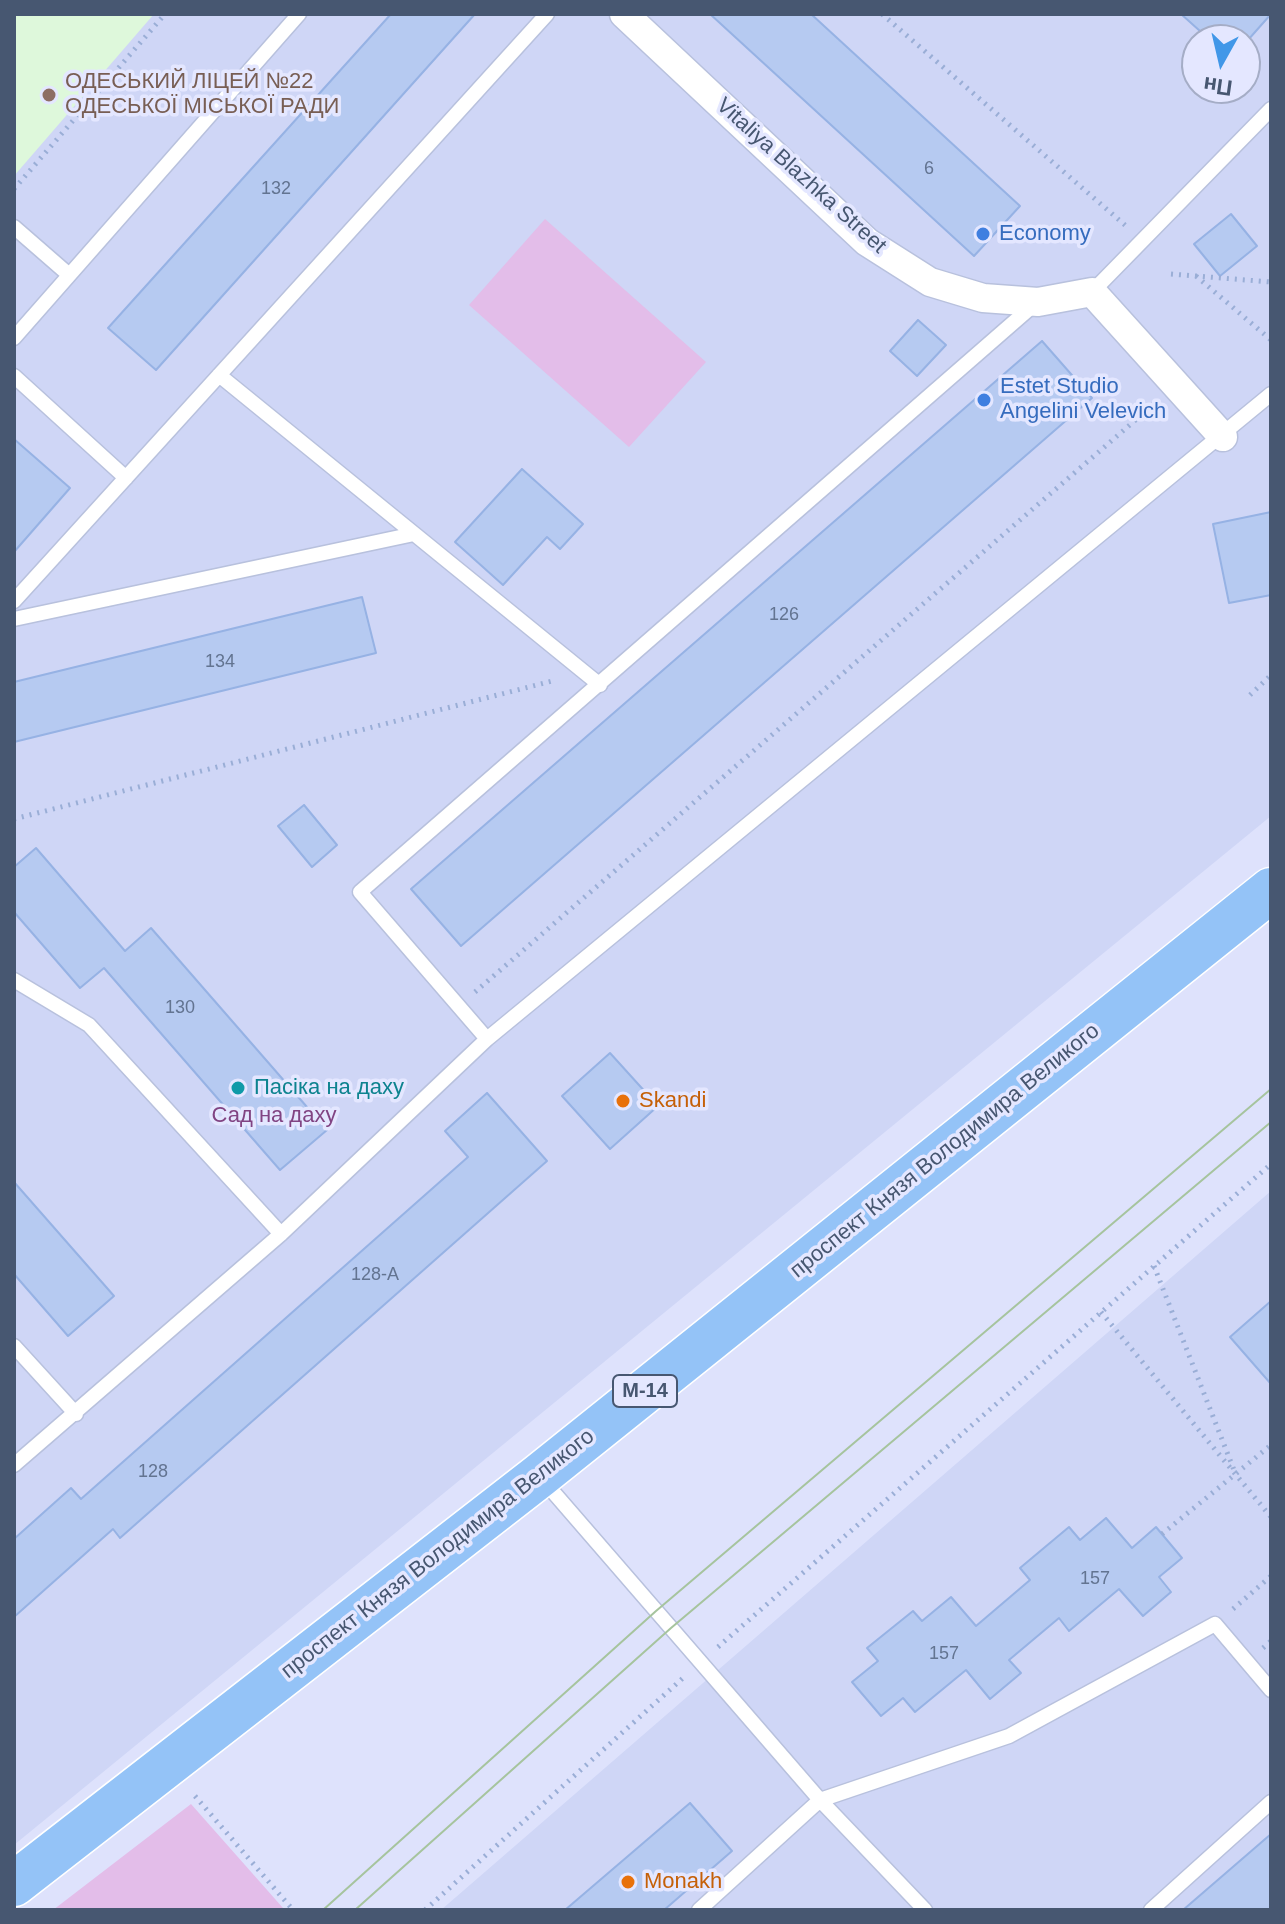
<!DOCTYPE html>
<meta charset="utf-8">
<style>
body{margin:0}
#map{position:relative;width:1285px;height:1924px;overflow:hidden;background:#dee2fc;font-family:Helvetica,sans-serif}
canvas{display:block}
.frame{position:absolute;inset:0;border:16px solid #475771;pointer-events:none}
.north{position:absolute;left:1181px;top:24px;width:80px;height:80px;box-sizing:border-box;background:#e4e7ff;border:2px solid #a5adc6;border-radius:50%;rotate:188deg;font-size:22px;font-weight:700;line-height:32px;text-align:center;color:#475771}
.north::after{content:'';display:block;margin:auto;width:28px;height:36px;background:#4197e8;clip-path:polygon(50% 0,100% 100%,50% 72%,0 100%)}
</style>
<div id="map">
<canvas width="1285" height="1924"></canvas>
<div class="frame"></div>
<div class="north">Пн</div>
</div>
<script>
const g = document.querySelector('canvas').getContext('2d');
g.lineJoin = 'round';
function fillPath(path, color) { g.fillStyle = color; g.fill(path, 'evenodd'); }
const toPath = rows => new Path2D(rows.map(r => 'M' + r).join(''));
function strokePath(path, color, width, dash) { g.strokeStyle = color; g.lineWidth = width; g.lineCap = dash ? 'butt' : 'round'; g.setLineDash(dash || []); g.stroke(path); }
function drawText(font, color, halo, rows, align = 'center') {
  g.font = font + ' Helvetica,sans-serif'; g.lineWidth = 7; g.setLineDash([]); g.textBaseline = 'middle'; g.strokeStyle = halo; g.fillStyle = color; for (const [text, x, y, turn = 0] of rows) {
    g.save(); g.translate(x, y); g.rotate((+turn || 0) * Math.PI / 180); g.textAlign = isNaN(turn) ? turn : align; if (halo) g.strokeText(text, 0, 0); g.fillText(text, 0, 0); g.restore();
  }
}
const residential = toPath([
 [14,14,1271,14,1271,816,14,1845],
 [1197,40,1245,40,1245,88,1197,88],
 [1271,1191,1271,1910,441,1910]
]);
const education = toPath([
 [14,14,154,14,14,176]
]);
const green = toPath([
 [545,219,706,362,629,447,469,305],
 [191,1804,283,1908,53,1910]
]);
const building = toPath([
 [391,14,475,14,156,370,108,328,391,14],
 [710,14,811,14,1020,206,974,256,710,14],
 [1181,14,1271,14,1248,40,1210,40,1181,14],
 [1231,214,1257,246,1220,276,1194,244,1231,214],
 [918,320,946,345,917,376,890,351,918,320],
 [1042,341,1092,398,461,946,411,889,1042,341],
 [14,439,70,488,14,552,14,439],
 [522,469,583,524,560,549,547,537,503,585,455,542,522,469],
 [1271,512,1271,595,1229,603,1213,524,1271,512],
 [362,597,376,653,14,742,14,682,362,597],
 [304,805,337,845,312,867,278,826,304,805],
 [36,848,125,951,151,928,327,1130,280,1170,104,968,80,988,14,912,14,867,36,848],
 [610,1053,658,1106,610,1149,562,1096,610,1053],
 [487,1093,547,1161,120,1538,113,1529,14,1617,14,1539,71,1488,81,1499,468,1157,445,1131,487,1093],
 [14,1182,114,1296,68,1336,14,1274,14,1182],
 [1271,1301,1271,1384,1230,1337,1271,1301],
 [1106,1518,1132,1548,1156,1527,1182,1558,1159,1577,1171,1592,1143,1616,1119,1589,1069,1631,1059,1618,1009,1660,1021,1673,990,1699,966,1670,915,1712,903,1698,881,1716,852,1682,878,1661,867,1648,913,1611,922,1621,951,1597,976,1626,1030,1580,1020,1568,1069,1527,1080,1540,1106,1518],
 [690,1803,732,1851,671,1904,664,1910,565,1910,690,1803],
 [1271,1834,1271,1910,1183,1910,1271,1834]
]);
const path = toPath([
 [882,14,1126,226],
 [14,189,165,14],
 [1171,274,1271,282],
 [1196,276,1271,340],
 [1250,695,1271,675],
 [14,819,556,680],
 [475,992,1154,404],
 [1154,1266,1234,1470],
 [1101,1312,1271,1517],
 [1162,1534,1271,1445],
 [1233,1609,1271,1576],
 [718,1647,1271,1164],
 [1263,1648,1271,1641],
 [195,1796,293,1910],
 [425,1910,683,1678]
]);
const lane = toPath([
 [14,227,68,274],
 [1092,292,1271,109],
 [14,338,299,14],
 [219,375,600,685],
 [14,376,126,478],
 [14,601,547,14],
 [14,619,414,534],
 [14,980,89,1025,281,1234],
 [487,1039,360,892,1037,302],
 [14,1346,76,1414],
 [14,1465,281,1234,487,1039,1271,394],
 [542,1479,820,1800,925,1910],
 [699,1910,820,1800,1009,1736,1215,1624,1271,1690],
 [1151,1910,1271,1802]
]);
const street = toPath([
 [624,14,867,242,930,282,983,298,1038,302,1092,292,1223,437]
]);
const highway = toPath([
 [14,1884,539,1476,1271,890]
]);
const tram = toPath([
 [323,1910,656,1611,1271,1089],
 [355,1910,671,1628,1271,1122]
]);
const markers = [
 [49,95,8,"#8d6e63"],
 [983,234,8,"#3f7fe0"],
 [984,400,8,"#3f7fe0"],
 [238,1088,8,"#0f9aa8"],
 [623,1101,8,"#e8710a"],
 [628,1882,8,"#e8710a"]
];
const numberNames = [
 ["6",929,169],
 ["132",276,189],
 ["126",784,615],
 ["134",220,662],
 ["130",180,1008],
 ["128-А",375,1275],
 ["128",153,1472],
 ["157",1095,1579],
 ["157",944,1654]
];
const shields = [
 [645,1391,64]
];
const shieldNames = [
 ["М-14",645,1391]
];
const educationNames = [
 ["ОДЕСЬКИЙ ЛІЦЕЙ №22",65,82],
 ["ОДЕСЬКОЇ МІСЬКОЇ РАДИ",65,107]
];
const streetNames = [
 ["Vitaliya Blazhka Street",801,176,42],
 ["проспект Князя Володимира Великого",945,1151,-39],
 ["проспект Князя Володимира Великого",438,1554,-38]
];
const shopNames = [
 ["Economy",999,234],
 ["Estet Studio",1000,387],
 ["Angelini Velevich",1000,412]
];
const cultureNames = [
 ["Пасіка на даху",254,1088]
];
const foodNames = [
 ["Skandi",639,1101],
 ["Monakh",644,1882]
];
const parkNames = [
 ["Сад на даху",274,1116]
];
fillPath(residential, '#cfd6f6');
fillPath(education, '#def8db');
fillPath(green, '#e3bde9');
fillPath(building, '#b6caf1');
strokePath(building, '#96b2e4', 2);
strokePath(lane, '#b8c1dd', 17);
strokePath(street, '#b8c1dd', 31);
strokePath(highway, '#fff', 47);
strokePath(path, '#9aaed6', 5, [2, 6]);
strokePath(lane, '#fff', 14);
strokePath(street, '#fff', 28);
strokePath(highway, '#94c3f7', 44);
strokePath(tram, '#a6c49e', 2);
for (const [x, y, r, color] of markers) { const dot = new Path2D(); dot.arc(x, y, r, 0, 2 * Math.PI); g.fillStyle = color; g.fill(dot); strokePath(dot, '#e4e7ff', 3); }
drawText('18px', '#637491', null, numberNames);
for (const [x, y, w] of shields) { const box = new Path2D(); box.roundRect(x - w / 2, y - 16, w, 32, 6); g.fillStyle = '#e4e7ff'; g.fill(box); strokePath(box, '#475771', 2); }
drawText('bold 20px', '#475771', null, shieldNames);
drawText('22px', '#785e54', '#e4e7ff', educationNames, 'left');
drawText('22px', '#475771', '#e4e7ff', streetNames);
drawText('22px', '#366cbe', '#e4e7ff', shopNames, 'left');
drawText('22px', '#0d838f', '#e4e7ff', cultureNames, 'left');
drawText('22px', '#c56008', '#e4e7ff', foodNames, 'left');
drawText('22px', '#814483', '#e4e7ff', parkNames);
</script>
